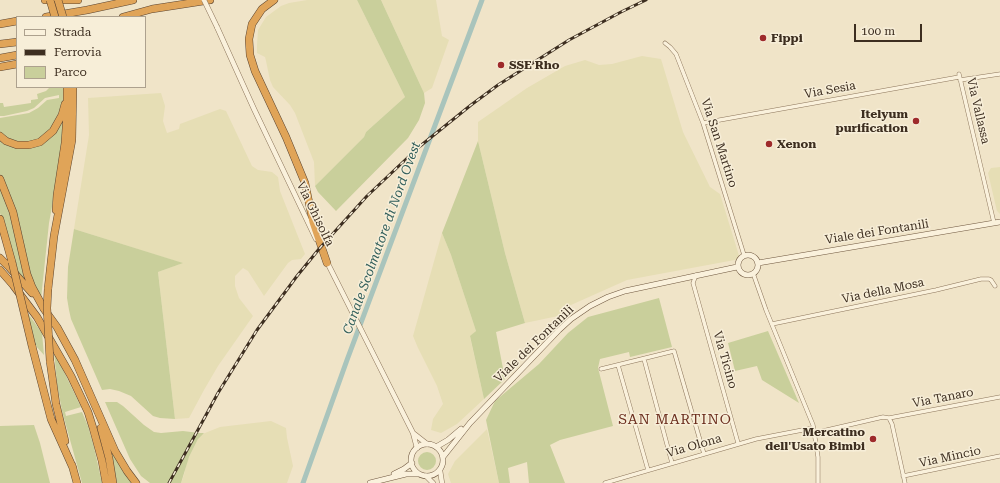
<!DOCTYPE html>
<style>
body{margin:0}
#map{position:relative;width:1000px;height:483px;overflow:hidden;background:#f0e4c8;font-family:"Roboto Serif",serif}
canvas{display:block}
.legend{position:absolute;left:16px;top:16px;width:130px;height:72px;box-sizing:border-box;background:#f7eed8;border:1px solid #ada18e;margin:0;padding:5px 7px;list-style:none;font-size:12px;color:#3d2e20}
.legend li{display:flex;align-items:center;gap:8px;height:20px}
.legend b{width:20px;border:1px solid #ada18e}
.scale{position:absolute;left:854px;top:24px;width:68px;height:18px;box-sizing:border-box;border:2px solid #3d2e20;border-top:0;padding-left:5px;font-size:12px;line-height:14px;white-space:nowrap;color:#3d2e20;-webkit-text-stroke:3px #f7eed8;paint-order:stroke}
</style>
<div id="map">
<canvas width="1000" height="483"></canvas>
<ul class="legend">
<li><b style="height:5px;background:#faf1dc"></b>Strada</li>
<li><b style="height:5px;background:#3d2e20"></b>Ferrovia</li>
<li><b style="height:11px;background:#c9cf9b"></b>Parco</li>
</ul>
<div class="scale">100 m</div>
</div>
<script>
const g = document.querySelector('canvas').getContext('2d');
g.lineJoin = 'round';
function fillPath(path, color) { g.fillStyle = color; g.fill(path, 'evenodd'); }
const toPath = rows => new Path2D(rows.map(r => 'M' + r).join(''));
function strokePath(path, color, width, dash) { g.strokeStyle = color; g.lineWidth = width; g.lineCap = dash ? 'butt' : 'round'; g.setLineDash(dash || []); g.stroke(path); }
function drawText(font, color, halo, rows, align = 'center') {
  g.font = font + ' "Roboto Serif",serif'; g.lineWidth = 3; g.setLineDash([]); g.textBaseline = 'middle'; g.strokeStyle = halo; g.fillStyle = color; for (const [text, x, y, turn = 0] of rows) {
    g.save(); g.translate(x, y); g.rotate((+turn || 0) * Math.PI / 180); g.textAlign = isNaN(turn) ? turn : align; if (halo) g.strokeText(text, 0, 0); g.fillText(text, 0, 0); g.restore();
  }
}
const farmland = toPath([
 [307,0,357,0,405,97,366,132,364,137,315,186,314,162,295,113,290,105,273,87,270,80,266,61,265,57,257,53,257,45,258,30,266,17,281,6,289,3],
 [381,0,436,0,442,36,449,40,432,88,424,93],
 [642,56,661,59,683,132,710,187,720,194,740,259,627,280,571,305,558,316,525,323,505,253,478,141,478,122,527,88,565,66,585,60,599,65,612,64],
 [161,93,165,106,163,121,167,133,179,129,180,124,220,109,226,111,252,166,258,170,272,172,278,177,280,191,305,254,301,259,292,260,288,263,264,296,248,271,243,268,235,276,235,286,239,298,253,316,218,366,204,390,189,418,175,419,158,272,182,263,74,229,89,135,88,98],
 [1000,167,1000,214,997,211,988,173,991,168],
 [442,233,451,255,476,331,470,337,484,399,457,424,441,433,431,430,433,419,443,404,437,386,418,348,413,336],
 [271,421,286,428,287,438,293,466,287,483,181,483,184,475,187,461,200,435,220,427],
 [487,429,499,483,451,483,448,474,455,461]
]);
const green = toPath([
 [357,0,381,0,424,93,425,103,419,120,408,138,336,211,318,192,315,186,364,137,366,132,405,97],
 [50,87,65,87,62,106,51,129,39,140,25,143,12,141,0,133,0,118,29,113,38,108,47,100,59,98,59,95,45,98,34,108,27,111,4,116,0,116,0,103,3,103,4,107,31,103,31,100,38,99,37,94,46,91],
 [64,118,59,169,49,223,41,299,29,271,22,236,16,215,0,174,0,139,32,147],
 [478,141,505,253,525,323,496,332,505,379,484,399,470,336,476,331,451,255,442,233],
 [0,185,8,205,25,276,23,278,17,271,0,213],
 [74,229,183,263,158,272,175,419,160,418,153,416,131,396,119,391,110,389,102,390,71,319,69,310,67,298,68,267],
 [659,298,672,347,630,357,629,352,600,359,598,368,613,426,560,440,550,445,565,483,529,483,527,462,508,468,510,483,499,483,486,420,495,401,539,364,568,333,588,317],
 [27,312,42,333,44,355,35,345],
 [768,331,799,403,762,380,757,366,735,371,728,343],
 [54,351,81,407,65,412,66,416,82,412,88,426,94,447,102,483,82,483,62,411,57,384],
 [105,402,117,402,123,406,144,425,154,432,161,433,183,431,199,433,204,433,198,439,189,457,181,483,150,483,141,476,130,459],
 [34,425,40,443,50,483,0,483,0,426],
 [109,444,133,483,117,483],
 '418 461a9 9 0 1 1 18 0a9 9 0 1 1-18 0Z'
]);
const canal = toPath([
 [303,483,347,360,482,0]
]);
const minor = toPath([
 [665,43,670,47,676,54,703,123,744,255],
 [959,74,994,223],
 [960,80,1000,74],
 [703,123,959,77],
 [753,273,766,310,813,425,818,457,818,483],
 [696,275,693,283,738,443],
 [772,324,936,290,981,279,989,279,991,280,995,286],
 [644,359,672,463],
 [618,365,648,470],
 [601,369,674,351,704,454],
 [889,418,1000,397],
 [814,433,883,417,889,418,892,424,905,483],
 [903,476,1000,456],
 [605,483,756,439,813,428]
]);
const tertiary = toPath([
 [217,27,254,109,316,239],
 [327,262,413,433,417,448],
 [413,433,427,444],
 [440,470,442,483],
 [426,476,433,483]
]);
const secondary = toPath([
 '738 265a10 10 0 1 1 20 0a10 10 0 1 1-20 0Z',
 [758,263,1000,222],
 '411 460a16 16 0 1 1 32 0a16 16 0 1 1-32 0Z',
 [436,447,448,440,461,429],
 [443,457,470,423,559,330,571,319,590,306,608,297,625,291,737,267],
 [394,474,404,469,412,463],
 [370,483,406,474,419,474]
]);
const motorway = toPath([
 [45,0,78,0],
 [274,0,262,9,252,24,249,39,250,55,255,71,286,137,305,183,313,222,327,263],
 [46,17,87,10,133,0],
 [123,17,152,9,210,0],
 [0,24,17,21],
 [0,44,17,42],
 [0,58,17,55],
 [0,67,17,64],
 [0,136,6,141,17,145,29,145,40,142,53,131,62,115,65,104],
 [0,179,13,212,27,274,32,287,44,309,57,327,75,360,115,451,127,471,136,483],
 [56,210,57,195,65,143,67,114,67,87],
 [0,219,12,262],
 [0,258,9,267,32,293],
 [0,270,13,285,37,317,71,376,88,412,93,428,102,461,106,483],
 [48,289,54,236,72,140,73,87],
 [32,346,51,419,73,468],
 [50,361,56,404,65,441],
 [101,428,109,458,113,483],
 [72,465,77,483]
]);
const rail = toPath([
 [169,483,218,393,257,330,297,276,319,249,367,196,419,147,471,105,498,85,569,40,621,12,646,0]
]);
const tertiaryBridge = toPath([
 [204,0,217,27]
]);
const motorwayBridge = toPath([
 [50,0,55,17],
 [58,0,63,17],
 [12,262,32,346],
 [48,289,47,308,50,361]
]);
const markers = [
 [763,38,4,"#9e2a2b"],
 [501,65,4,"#9e2a2b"],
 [916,121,4,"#9e2a2b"],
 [769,144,4,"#9e2a2b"],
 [873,439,4,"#9e2a2b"]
];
const poiNames = [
 ["Fippi",771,38],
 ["SSE Rho",509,65],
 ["Itelyum",908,114,"right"],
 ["purification",908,128,"right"],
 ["Xenon",777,144],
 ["Mercatino",865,432,"right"],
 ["dell'Usato Bimbi",865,446,"right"]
];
const streetNames = [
 ["Via Sesia",830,90,-10],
 ["Via Vallassa",978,111,77],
 ["Via San Martino",719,143,72],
 ["Via Ghisolfa",315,214,64],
 ["Viale dei Fontanili",877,232,-9],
 ["Via della Mosa",883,291,-12],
 ["Viale dei Fontanili",534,344,-44],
 ["Via Ticino",725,360,74],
 ["Via Tanaro",943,398,-11],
 ["Via Olona",694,446,-16],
 ["Via Mincio",950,457,-12]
];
const waterNames = [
 ["Canale Scolmatore di Nord Ovest",382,238,-70]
];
const quarterNames = [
 ["SAN MARTINO",675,420]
];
fillPath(farmland, '#e6deb5');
fillPath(green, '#c9cf9b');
strokePath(canal, '#a9c4bc', 5);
strokePath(minor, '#8d765c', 4.5);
strokePath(tertiary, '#8d765c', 5.5);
strokePath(secondary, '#6f573f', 6);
strokePath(motorway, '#5b4430', 8);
strokePath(minor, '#faf1dc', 3.5);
strokePath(tertiary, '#faf1dc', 4.5);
strokePath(secondary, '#faf1dc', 5);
strokePath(motorway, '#e0a458', 7);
strokePath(rail, '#3d2e20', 3);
strokePath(rail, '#f7eed8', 1.5, [4.5]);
strokePath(tertiaryBridge, '#8d765c', 5.5, []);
strokePath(motorwayBridge, '#5b4430', 8, []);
strokePath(tertiaryBridge, '#faf1dc', 4.5);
strokePath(motorwayBridge, '#e0a458', 7);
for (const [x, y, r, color] of markers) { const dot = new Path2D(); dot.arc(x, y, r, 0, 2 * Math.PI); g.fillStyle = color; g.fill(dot); strokePath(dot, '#f7eed8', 1.5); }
drawText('bold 12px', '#3d2e20', '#f7eed8', poiNames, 'left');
drawText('12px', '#3d2e20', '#f7eed8', streetNames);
drawText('italic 13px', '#2f5d5a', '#f7eed8', waterNames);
g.letterSpacing = '1px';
drawText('14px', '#6b2e1e', '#f7eed8', quarterNames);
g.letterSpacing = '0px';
</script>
